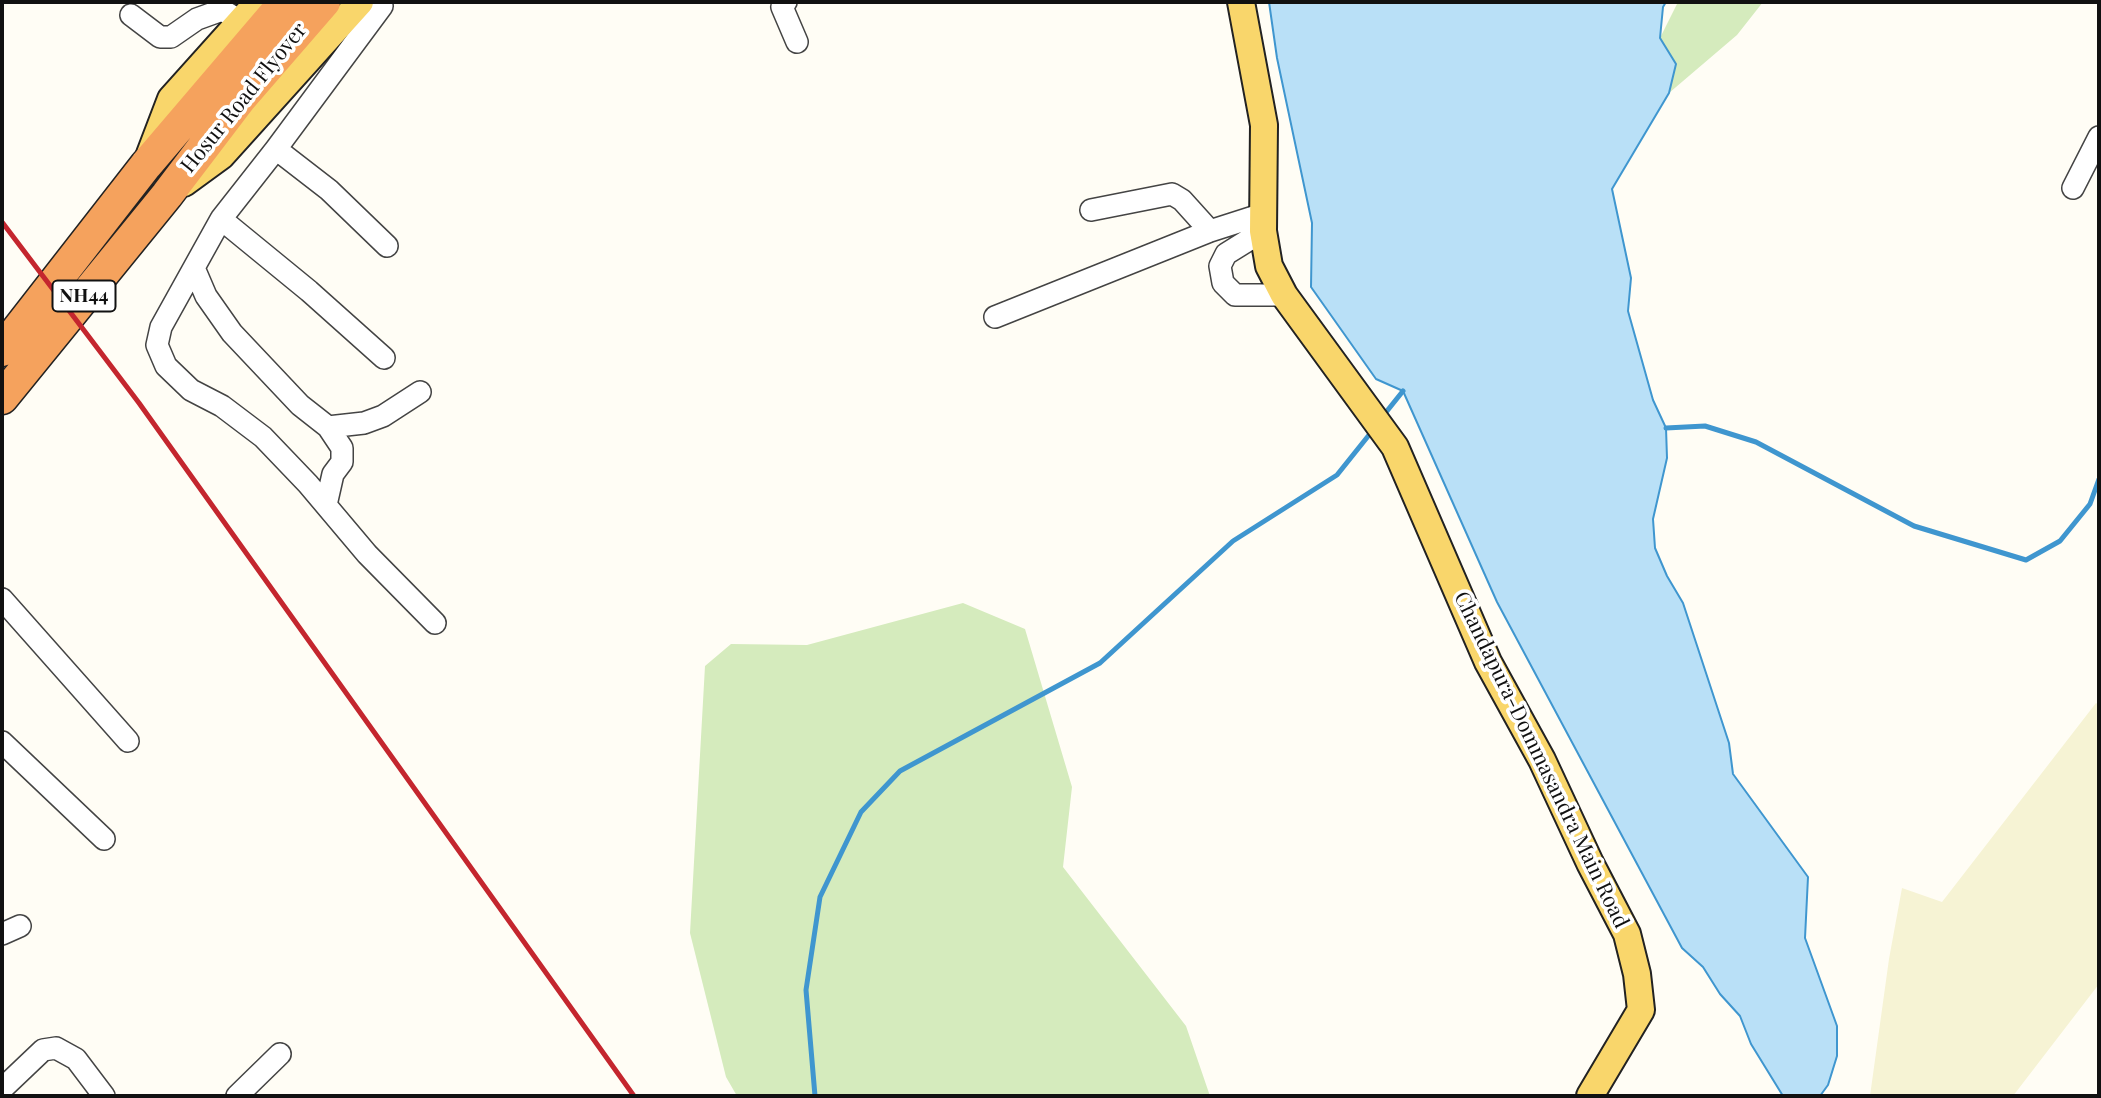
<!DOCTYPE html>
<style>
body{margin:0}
#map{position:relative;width:2101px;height:1098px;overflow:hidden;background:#fffdf5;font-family:"Playfair Display",serif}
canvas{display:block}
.frame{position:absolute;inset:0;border:4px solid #111;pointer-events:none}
</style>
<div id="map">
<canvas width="2101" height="1098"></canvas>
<div class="frame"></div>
</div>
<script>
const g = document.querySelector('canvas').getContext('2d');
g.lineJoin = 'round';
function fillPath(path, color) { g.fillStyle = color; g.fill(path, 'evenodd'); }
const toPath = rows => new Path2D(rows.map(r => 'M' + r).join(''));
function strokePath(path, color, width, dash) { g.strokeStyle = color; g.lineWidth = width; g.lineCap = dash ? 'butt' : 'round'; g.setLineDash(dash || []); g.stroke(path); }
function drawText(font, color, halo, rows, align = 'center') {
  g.font = font + ' "Playfair Display",serif'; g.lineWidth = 7; g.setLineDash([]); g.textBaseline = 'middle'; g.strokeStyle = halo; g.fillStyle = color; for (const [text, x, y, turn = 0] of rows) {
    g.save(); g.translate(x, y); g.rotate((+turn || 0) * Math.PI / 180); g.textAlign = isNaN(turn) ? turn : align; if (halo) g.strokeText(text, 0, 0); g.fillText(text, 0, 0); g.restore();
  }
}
const farmland = toPath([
 [2096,703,2099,705,2099,984,2013,1096,1870,1096,1889,959,1902,888,1942,902]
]);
const green = toPath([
 [1678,2,1763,2,1737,35,1669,93,1660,38],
 [963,603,1025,629,1072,787,1063,867,1186,1026,1210,1096,737,1096,726,1077,690,933,705,666,731,644,807,645]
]);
const water = toPath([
 [1269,2,1666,2,1663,7,1660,38,1676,64,1669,93,1612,189,1631,278,1628,311,1653,400,1666,428,1667,458,1653,519,1655,548,1667,576,1683,603,1729,743,1733,774,1808,877,1805,938,1837,1026,1837,1056,1828,1085,1820,1096,1783,1096,1751,1044,1740,1016,1720,994,1703,967,1682,948,1497,602,1403,391,1376,379,1311,287,1312,223,1277,58,1269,2]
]);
const stream = toPath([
 [1383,416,1403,391],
 [1666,428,1705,426,1756,442,1914,526,2026,560,2060,541,2090,504,2099,479],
 [815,1096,806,990,820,897,861,812,900,771,1100,663,1233,541,1337,475,1373,430]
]);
const minor = toPath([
 [786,2,782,7,797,42],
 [382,6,276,149,329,190,387,246],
 [131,15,160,37,171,37,197,19,222,10,241,21],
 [276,149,221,219,309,291,384,358],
 [2073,188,2099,137],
 [1091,210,1172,194,1182,200,1210,231],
 [221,219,161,327,157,345,166,366,191,390,222,406,263,437,308,484,367,554,435,623],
 [1263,231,1226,254,1220,266,1223,283,1235,295,1284,295],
 [194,268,206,296,232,333,300,405,328,427,342,448,342,462,333,474,326,505],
 [995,317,1210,231,1263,214],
 [328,427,364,423,383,416,420,392],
 [2,599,128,741],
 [2,742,104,839],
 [2,934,20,926],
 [2,1089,43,1050,56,1048,76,1059,104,1096],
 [237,1096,280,1054]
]);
const major = toPath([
 [1241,2,1264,125,1263,231,1269,266,1284,295,1395,447,1488,662,1542,760,1590,863,1627,934,1637,974,1641,1010,1590,1096],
 [150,154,171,99,258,2],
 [184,183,221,156,360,2]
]);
const highway = toPath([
 [2,350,146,165,285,2],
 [2,398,167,195,240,99,324,2]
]);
const rail = toPath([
 [2,222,139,403,634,1096]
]);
const shields = [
 [84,296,63]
];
const shieldNames = [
 ["NH44",84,296]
];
const streetNames = [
 ["Hosur Road Flyover",244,98,-51],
 ["Chandapura-Dommasandra Main Road",1541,760,64]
];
fillPath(farmland, '#f6f3d4');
fillPath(green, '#d5ebbd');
fillPath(water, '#b9e0f7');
strokePath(water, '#3f96cf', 2);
strokePath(stream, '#3f96cf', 5);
strokePath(minor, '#444', 24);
strokePath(major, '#222', 30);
strokePath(highway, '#222', 35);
strokePath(minor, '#fff', 21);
strokePath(major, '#f9d66b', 26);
strokePath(highway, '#f5a25d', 32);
strokePath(rail, '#c4262e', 5);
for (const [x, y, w] of shields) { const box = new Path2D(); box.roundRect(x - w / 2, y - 15.5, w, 31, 5); g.fillStyle = '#fff'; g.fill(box); strokePath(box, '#111', 2); }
drawText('bold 19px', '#111', null, shieldNames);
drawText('21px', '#111', '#fff', streetNames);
</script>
